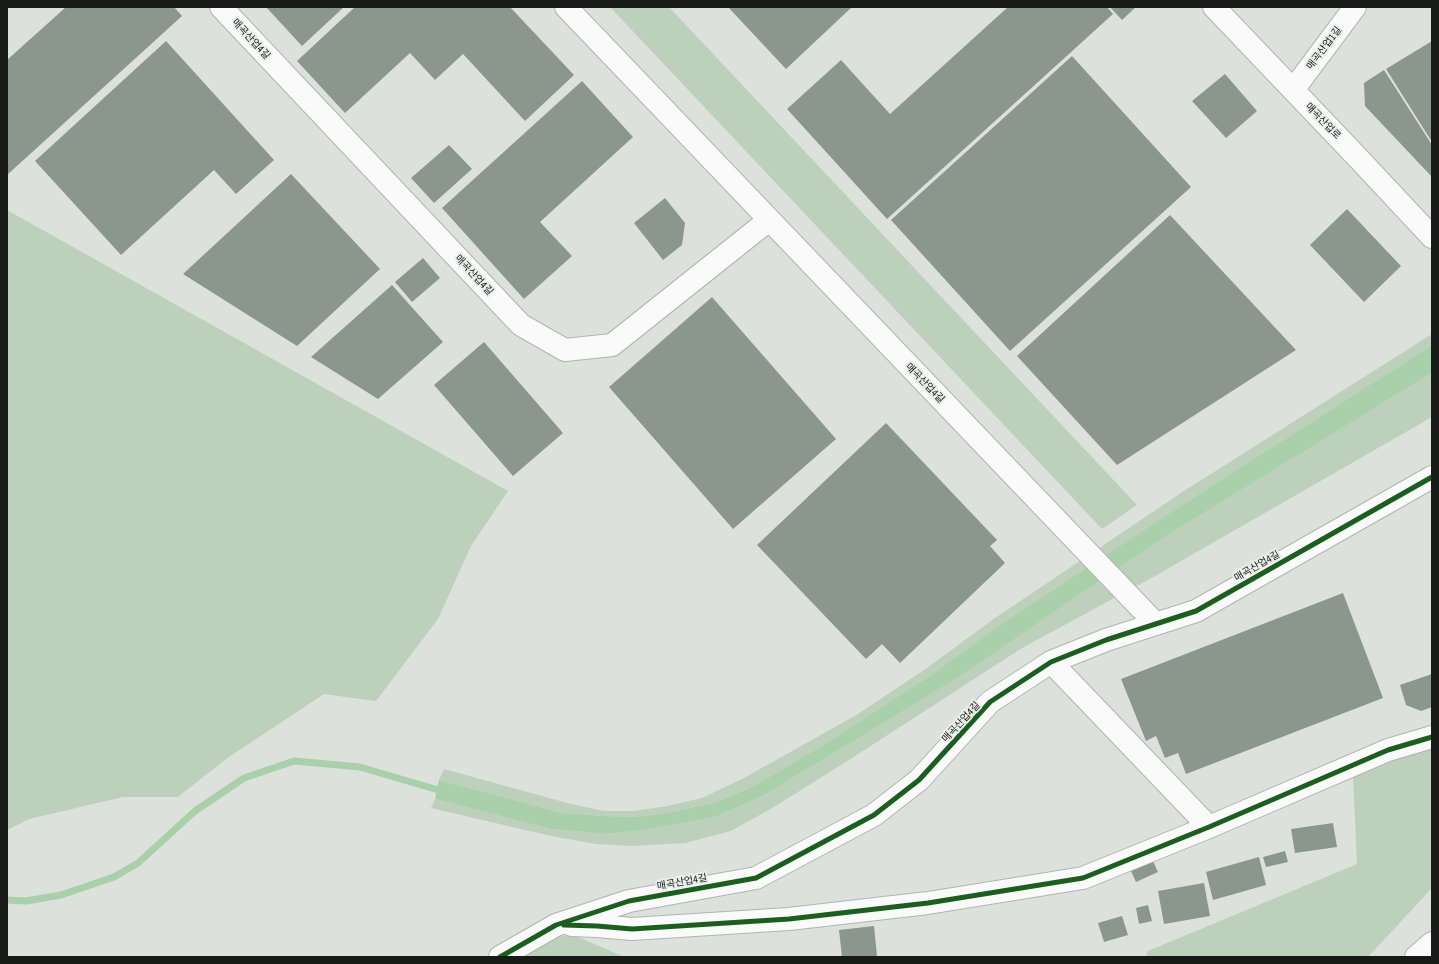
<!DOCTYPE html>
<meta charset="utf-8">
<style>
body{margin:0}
#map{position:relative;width:1439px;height:964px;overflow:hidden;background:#dce1dc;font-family:"Asap Condensed",sans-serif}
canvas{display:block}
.frame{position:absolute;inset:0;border:8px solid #181a18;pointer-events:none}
</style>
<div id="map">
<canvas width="1439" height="964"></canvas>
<div class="frame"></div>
</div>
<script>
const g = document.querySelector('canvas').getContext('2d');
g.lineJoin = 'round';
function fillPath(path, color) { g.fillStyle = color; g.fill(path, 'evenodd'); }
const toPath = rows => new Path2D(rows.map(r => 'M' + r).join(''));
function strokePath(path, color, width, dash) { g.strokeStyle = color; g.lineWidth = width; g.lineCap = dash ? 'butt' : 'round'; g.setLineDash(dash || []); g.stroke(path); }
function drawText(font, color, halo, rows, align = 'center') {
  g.font = font + ' "Asap Condensed","Noto Sans KR",sans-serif'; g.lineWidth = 4; g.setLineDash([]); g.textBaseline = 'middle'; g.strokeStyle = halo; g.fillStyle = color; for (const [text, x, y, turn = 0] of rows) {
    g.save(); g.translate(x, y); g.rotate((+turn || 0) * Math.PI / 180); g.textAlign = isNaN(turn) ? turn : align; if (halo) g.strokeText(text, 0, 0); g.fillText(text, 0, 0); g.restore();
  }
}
const green = toPath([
 [610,7,669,7,1137,505,1102,529],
 [7,210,508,491,471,546,438,619,376,701,324,694,226,759,178,797,123,797,29,819,7,830],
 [1432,334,1432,345,1191,499,1000,625,934,673,830,741,754,786,714,803,666,813,637,817,605,816,563,813,439,780,444,769,571,804,604,811,634,811,667,806,702,798,744,778,858,714,927,668,995,618,1184,491],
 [1432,373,1432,417,1155,576,1022,648,849,760,774,807,731,831,685,843,634,846,596,844,551,836,431,808,435,799,551,829,608,834,650,829,715,817,763,796,959,677,1163,538],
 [1432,744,1432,888,1368,957,1146,957,1148,951,1357,864,1353,775],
 [560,936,578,937,622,956,623,957,517,957]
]);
const water = toPath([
 [1432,345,1432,373,1163,538,959,677,763,796,715,817,650,829,608,834,551,829,435,799,439,780,563,813,605,816,637,817,666,813,714,803,754,786,830,741,934,673,1000,625,1191,499]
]);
const stream = toPath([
 [7,900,26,901,61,895,114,877,138,863,195,811,244,778,294,761,360,767,445,792]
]);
const building = toPath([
 [66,7,174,7,182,16,7,175,7,60],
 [266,7,344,7,302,46],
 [355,7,510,7,574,75,525,121,463,54,435,80,410,53,345,113,297,61],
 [728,7,852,7,786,69],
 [1008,7,1107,7,1113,14,887,219,787,109,841,60,890,114],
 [1110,7,1136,7,1122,20],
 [166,41,274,160,236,194,214,170,121,255,35,161],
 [1432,41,1432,142,1386,69],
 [1072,56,1191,187,1010,351,891,220],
 [1384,70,1432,145,1432,177,1365,106,1364,83],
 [1225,74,1257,111,1226,138,1192,101],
 [582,81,633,137,540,222,572,256,524,299,442,208],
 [449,145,472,169,434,203,411,178],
 [291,174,380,269,297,346,183,274],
 [665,198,685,223,682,245,663,260,634,223],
 [1347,209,1401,266,1364,302,1310,245],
 [1170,215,1296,350,1117,465,1017,356],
 [423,258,440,278,412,302,395,282],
 [392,285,443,342,378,399,311,357],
 [712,297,836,439,733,529,609,387],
 [484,342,563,433,513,476,434,385],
 [886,423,997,540,990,546,1005,563,900,663,882,644,866,659,757,545],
 [1343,593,1383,698,1186,774,1178,753,1165,758,1156,736,1146,741,1121,679],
 [1432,674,1432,707,1421,711,1406,705,1400,685],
 [1333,823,1337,847,1295,853,1291,829],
 [1285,851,1288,862,1266,867,1263,857],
 [1259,857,1266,885,1213,900,1206,872],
 [1152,859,1158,872,1136,882,1130,869],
 [1204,883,1210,916,1164,924,1158,891],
 [1148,905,1152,921,1139,924,1136,908],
 [1122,916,1128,935,1104,942,1098,923],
 [874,926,877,956,842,957,839,930]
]);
const minor = toPath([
 [221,7,521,325,565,350,612,345,769,220],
 [566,7,1156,624],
 [1214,7,1359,159,1432,237],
 [1293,90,1355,7],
 [1051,662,1209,827],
 [572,925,597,926,632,929,789,919,928,903,1083,878,1209,827,1388,750,1432,737],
 [500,957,556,925,629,901,756,878,874,815,919,780,990,702,1051,662,1106,640,1196,611,1432,477],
 [1416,957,1432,943]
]);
const cycleway = toPath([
 [564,925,597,926,632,929,789,919,928,903,1083,878,1209,827,1388,750,1432,737],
 [500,957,556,925,629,901,756,878,874,815,919,780,990,702,1051,662,1106,640,1196,611,1432,477]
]);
const streetNames = [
 ["매곡산업4길",251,39,47],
 ["매곡산업1길",1324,48,-53],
 ["매곡산업로",1323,121,46],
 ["매곡산업4길",474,275,47],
 ["매곡산업4길",925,383,46],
 ["매곡산업4길",1257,566,-30],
 ["매곡산업4길",961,722,-47],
 ["매곡산업4길",682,882,-10]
];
fillPath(green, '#bcd0bc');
fillPath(water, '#a9d0aa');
strokePath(stream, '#a9d0aa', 7);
fillPath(building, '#8b978c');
strokePath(minor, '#b1b4b1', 24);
strokePath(minor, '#fafafa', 22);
strokePath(cycleway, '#1b5e20', 5);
drawText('10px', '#181a18', '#e8efe8', streetNames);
</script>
